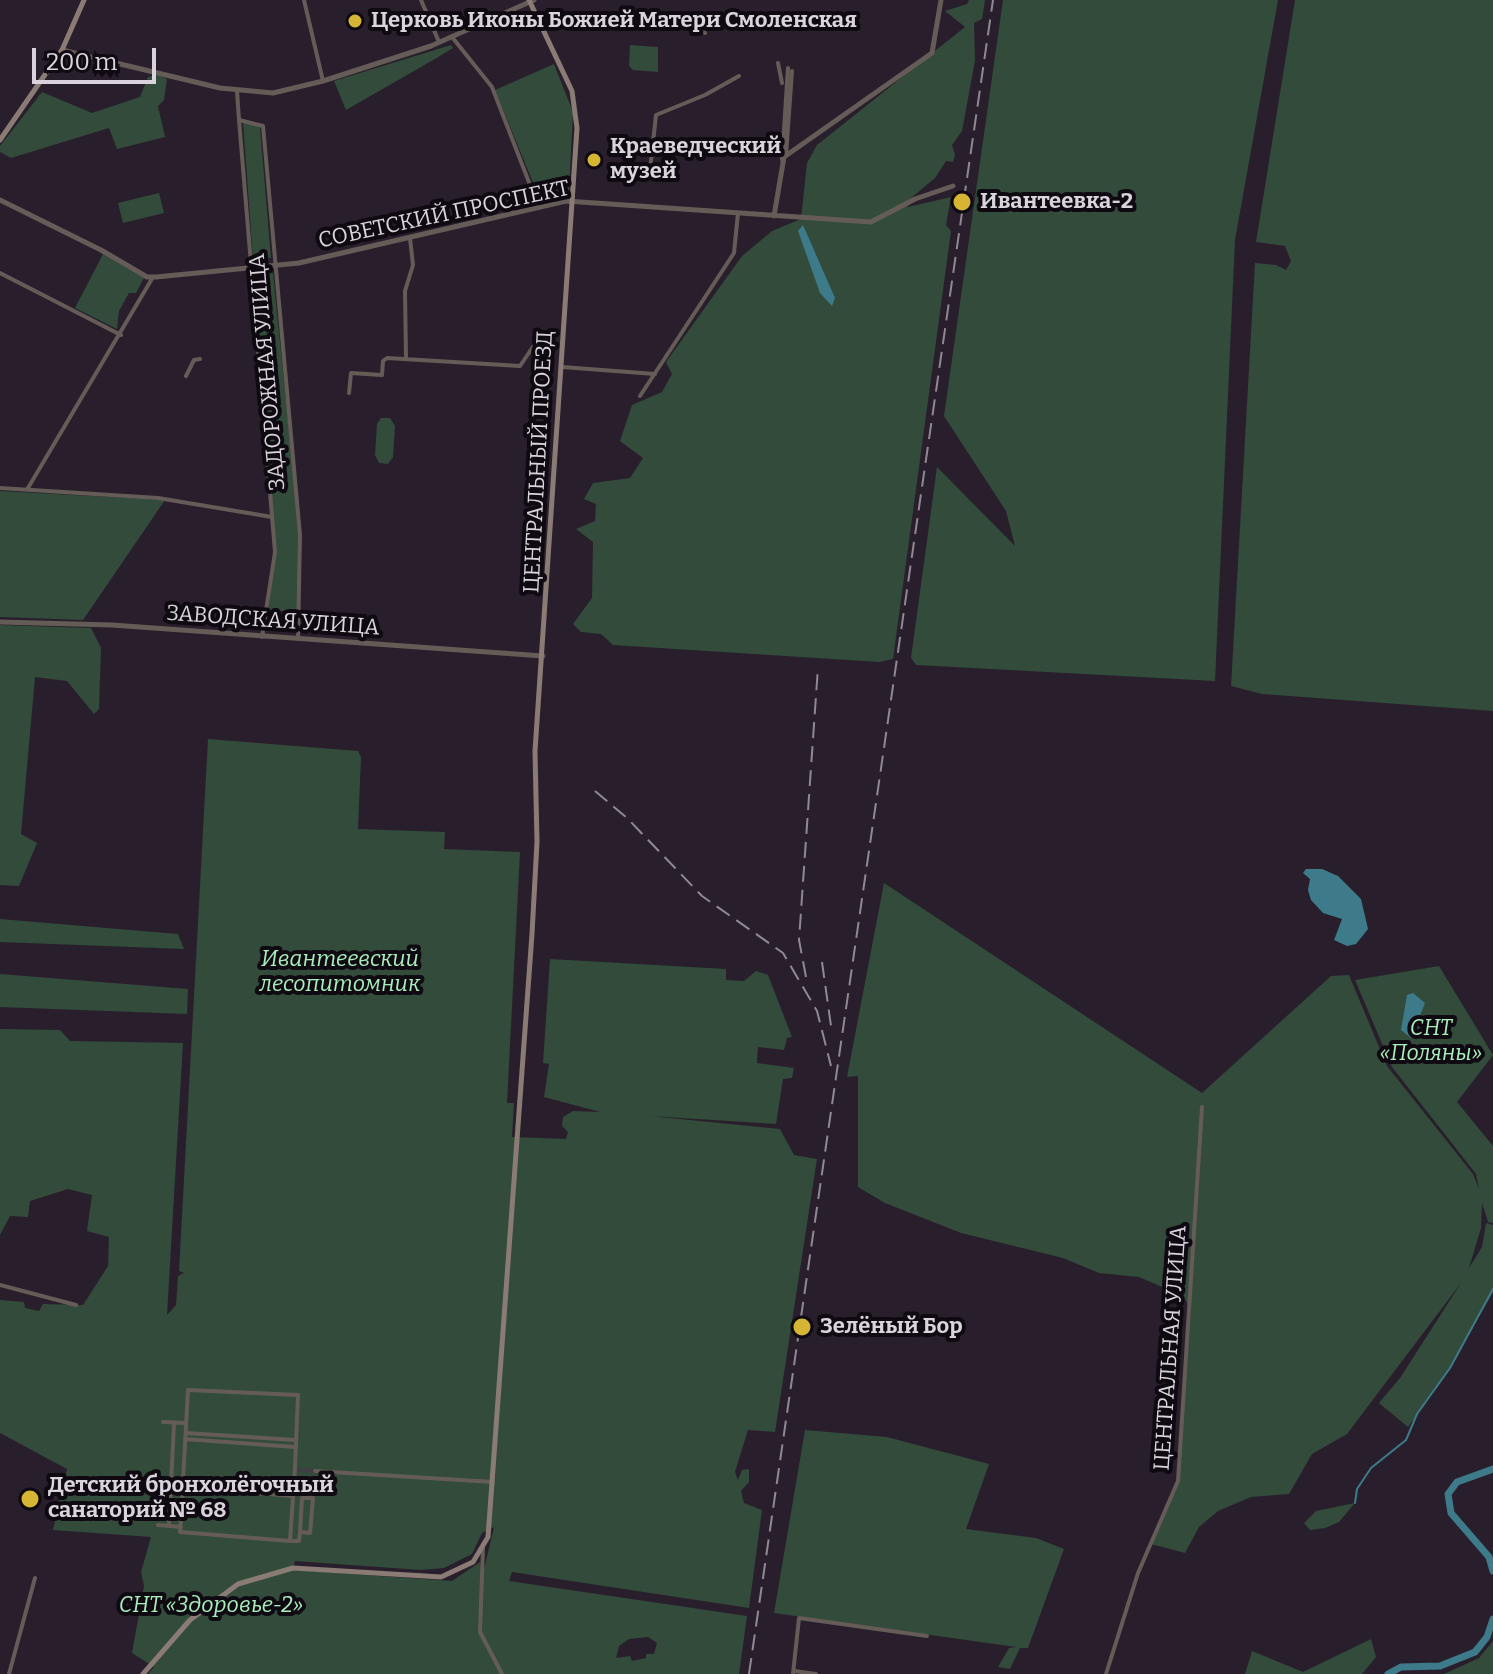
<!DOCTYPE html>
<meta charset="utf-8">
<style>
body{margin:0}
#map{position:relative;width:1493px;height:1674px;overflow:hidden;background:#291f2c;font-family:Bitter,serif}
canvas{display:block}
.scale{position:absolute;left:32px;top:48px;width:124px;height:36px;box-sizing:border-box;border:4px solid #dad3dd;border-top:0;padding-left:10px;font-size:24px;line-height:28px;white-space:nowrap;color:#dad3dd;-webkit-text-stroke:6px #0f0a11;paint-order:stroke}
</style>
<div id="map">
<canvas width="1493" height="1674"></canvas>
<div class="scale">200 m</div>
</div>
<script>
const g = document.querySelector('canvas').getContext('2d');
g.lineJoin = 'round';
function fillPath(path, color) { g.fillStyle = color; g.fill(path, 'evenodd'); }
const toPath = rows => new Path2D(rows.map(r => 'M' + r).join(''));
function strokePath(path, color, width, dash) { g.strokeStyle = color; g.lineWidth = width; g.lineCap = dash ? 'butt' : 'round'; g.setLineDash(dash || []); g.stroke(path); }
function drawText(font, color, halo, rows, align = 'center') {
  g.font = font + ' Bitter,serif'; g.lineWidth = 8; g.setLineDash([]); g.textBaseline = 'middle'; g.strokeStyle = halo; g.fillStyle = color; for (const [text, x, y, turn = 0] of rows) {
    g.save(); g.translate(x, y); g.rotate((+turn || 0) * Math.PI / 180); g.textAlign = isNaN(turn) ? turn : align; if (halo) g.strokeText(text, 0, 0); g.fillText(text, 0, 0); g.restore();
  }
}
const green = toPath([
 [969,0,985,0,982,19,974,23,975,61,962,131,952,145,955,155,953,162,946,161,935,178,905,203,908,207,951,197,946,225,951,231,893,659,879,662,613,645,601,634,581,632,573,624,592,598,593,542,576,529,595,521,596,504,584,499,593,483,630,478,643,458,620,441,632,405,662,392,672,374,666,362,742,256,772,231,801,219,807,163,817,145,965,27,945,11,967,4],
 [1003,0,1278,0,1235,240,1215,681,916,665,911,658,937,467,1015,546,1006,511,944,416],
 [1295,0,1493,0,1493,711,1262,694,1231,686,1255,263,1276,265,1286,270,1291,261,1285,246,1256,242],
 [451,45,453,48,435,59,346,110,334,81],
 [630,45,658,47,658,72,633,70,629,66],
 [554,64,573,112,569,190,539,197,495,90],
 [158,75,167,79,164,100,158,106,165,137,117,149,109,128,11,158,0,152,0,146,42,92,92,113,140,97,148,77],
 [243,122,260,127,271,258,253,259],
 [159,193,164,213,123,223,118,203],
 [103,254,144,278,136,293,129,293,119,311,117,329,75,308],
 [273,273,299,529,299,618,290,618,289,611,268,611,275,551,256,354,254,275],
 [381,418,390,418,395,426,393,457,388,464,379,463,375,455,377,424],
 [0,491,165,500,83,620,0,617],
 [0,625,91,628,101,648,99,709,94,714,67,681,35,677,21,834,37,843,19,886,0,885],
 [208,739,358,751,361,757,358,829,445,832,444,849,520,852,507,1103,514,1103,512,1137,566,1139,568,1132,562,1126,563,1117,573,1111,600,1112,544,1097,549,1064,543,1063,550,959,726,969,726,980,744,981,756,971,768,975,792,1037,787,1038,784,1050,758,1047,757,1063,794,1068,792,1078,783,1079,776,1124,650,1116,780,1129,794,1155,817,1159,775,1432,748,1430,735,1472,738,1480,742,1470,749,1469,749,1482,741,1491,744,1503,762,1510,749,1608,512,1572,509,1581,747,1616,739,1674,148,1674,154,1667,132,1653,144,1586,141,1572,151,1537,53,1530,67,1469,0,1433,0,1300,24,1302,25,1308,39,1311,43,1304,83,1305,108,1266,109,1237,87,1231,92,1195,68,1189,30,1201,28,1217,10,1216,0,1235,0,1029,60,1030,70,1041,183,1043,167,1315,176,1305,178,1276,184,1273,179,1271],
 [494,1527,483,1574,480,1562,452,1581,293,1570,295,1561,420,1570,444,1568,472,1554,482,1533],
 [648,1637,657,1643,654,1654,646,1654,646,1658,632,1661,630,1656,616,1658,619,1646,629,1639],
 [884,883,1202,1093,1331,976,1349,975,1387,1066,1473,1174,1479,1189,1476,1174,1392,1067,1355,980,1439,966,1493,1055,1457,1102,1493,1146,1493,1223,1488,1222,1482,1203,1481,1228,1469,1268,1482,1247,1486,1223,1493,1225,1493,1292,1450,1368,1408,1427,1379,1403,1400,1378,1461,1283,1347,1434,1312,1454,1289,1494,1251,1497,1218,1511,1199,1527,1185,1553,1151,1544,1178,1481,1191,1308,1181,1295,1139,1277,1099,1273,1063,1258,961,1233,885,1203,858,1187,858,1076,847,1077],
 [0,919,178,934,184,949,0,942],
 [0,974,188,989,187,1014,0,1007],
 [805,1430,887,1437,989,1464,966,1529,1036,1538,1064,1549,1028,1648,1020,1648,1010,1669,998,1667,1009,1648,1016,1647,774,1613],
 [1355,1503,1339,1522,1325,1528,1310,1530,1304,1523,1316,1511],
 [1371,1639,1376,1657,1362,1674,1245,1674,1252,1651,1303,1672],
 [1493,1641,1493,1674,1444,1674,1479,1658]
]);
const water = toPath([
 [803,225,835,298,832,306,820,293,798,231],
 [1306,869,1322,869,1338,876,1361,899,1368,929,1356,944,1347,946,1334,940,1342,919,1323,913,1311,900,1308,890,1310,879,1303,873],
 [1413,993,1425,1003,1411,1038,1401,1030,1407,995]
]);
const stream = toPath([
 [1355,1503,1357,1489,1371,1468,1406,1440,1417,1414,1450,1368,1493,1289]
]);
const river = toPath([
 [1493,1469,1457,1482,1448,1494,1451,1513,1489,1557,1493,1571],
 [1388,1674,1401,1667,1440,1666,1475,1652,1487,1637,1493,1619]
]);
const minorTunnel = toPath([
 [298,1470,315,1471]
]);
const minor = toPath([
 [304,0,323,81],
 [421,0,439,42],
 [696,14,705,33],
 [452,37,492,87,539,208],
 [778,63,782,83],
 [237,91,239,120,263,126,300,535,298,639],
 [239,120,275,552,262,637],
 [786,155,792,71],
 [782,160,788,68],
 [650,170,656,115,705,95,739,76],
 [0,273,121,335],
 [406,358,405,291,413,265,410,238],
 [562,367,655,374],
 [186,376,194,360,200,359],
 [349,393,351,373,382,375,383,361,387,358,520,366,543,332,552,332],
 [640,396,734,253,738,213],
 [0,488,158,498,272,517],
 [28,488,153,277],
 [0,1285,76,1305],
 [163,1422,186,1423],
 [186,1433,295,1440],
 [185,1439,295,1447],
 [315,1471,493,1482],
 [183,1481,188,1390,298,1395,295,1467,290,1541,180,1532,183,1487,293,1496],
 [184,1481,293,1489],
 [158,1525,181,1527],
 [169,1526,174,1423],
 [290,1541,299,1541,300,1532,310,1533,313,1498,302,1498,300,1532],
 [483,1548,480,1632,502,1674],
 [794,1671,816,1674],
 [9,1674,35,1578],
 [793,1674,799,1618,927,1636],
 [1106,1674,1138,1573,1178,1481,1202,1107]
]);
const tertiary = toPath([
 [62,50,220,88,273,93,323,81,431,46,534,0],
 [0,200,101,250,147,277,156,277,299,263,566,201,871,222,915,199,953,186],
 [774,216,784,157,932,53,941,0],
 [0,622,112,625,543,656]
]);
const secondary = toPath([
 [0,140,62,50,84,0],
 [143,1674,190,1620,238,1584,293,1568,441,1577,473,1562,488,1537,532,934,537,842,535,751,577,128,572,91,529,0]
]);
const rail = toPath([
 [595,791,627,818,702,896,783,953,817,1011,831,1066],
 [822,962,831,1026],
 [806,977,799,940,818,667],
 [749,1674,993,0]
]);
const markers = [
 [355,21,8,"#d6b534"],
 [594,160,8,"#d6b534"],
 [962,202,10,"#d6b534"],
 [802,1327,10,"#d6b534"],
 [30,1499,10,"#d6b534"]
];
const poiNames = [
 ["Церковь Иконы Божией Матери Смоленская",371,21],
 ["Краеведческий",610,147],
 ["музей",610,172],
 ["Ивантеевка-2",980,202],
 ["Зелёный Бор",820,1327],
 ["Детский бронхолёгочный",48,1486],
 ["санаторий № 68",48,1511]
];
const streetNames = [
 ["СОВЕТСКИЙ ПРОСПЕКТ",444,215,-12],
 ["ЗАДОРОЖНАЯ УЛИЦА",268,372,-95],
 ["ЦЕНТРАЛЬНЫЙ ПРОЕЗД",539,462,-87],
 ["ЗАВОДСКАЯ УЛИЦА",273,621,4],
 ["ЦЕНТРАЛЬНАЯ УЛИЦА",1171,1348,-86]
];
const parkNames = [
 ["Ивантеевский",340,960],
 ["лесопитомник",340,985],
 ["СНТ",1431,1029],
 ["«Поляны»",1431,1054],
 ["СНТ «Здоровье-2»",211,1606]
];
fillPath(green, '#324b3a');
fillPath(water, '#3d7b8b');
strokePath(stream, '#3d7b8b', 2);
strokePath(river, '#3d7b8b', 7);
strokePath(minorTunnel, '#443a47', 4, [4, 2]);
strokePath(minor, '#655c58', 4);
strokePath(tertiary, '#655c58', 5);
strokePath(secondary, '#8a7b75', 5);
strokePath(rail, '#908893', 2, [16, 8]);
for (const [x, y, r, color] of markers) { const dot = new Path2D(); dot.arc(x, y, r, 0, 2 * Math.PI); g.fillStyle = color; g.fill(dot); strokePath(dot, '#0f0a11', 3); }
drawText('bold 22px', '#dad3dd', '#0f0a11', poiNames, 'left');
drawText('22px', '#dad3dd', '#0f0a11', streetNames);
drawText('italic 22px', '#a8eebd', '#0f0a11', parkNames);
</script>
